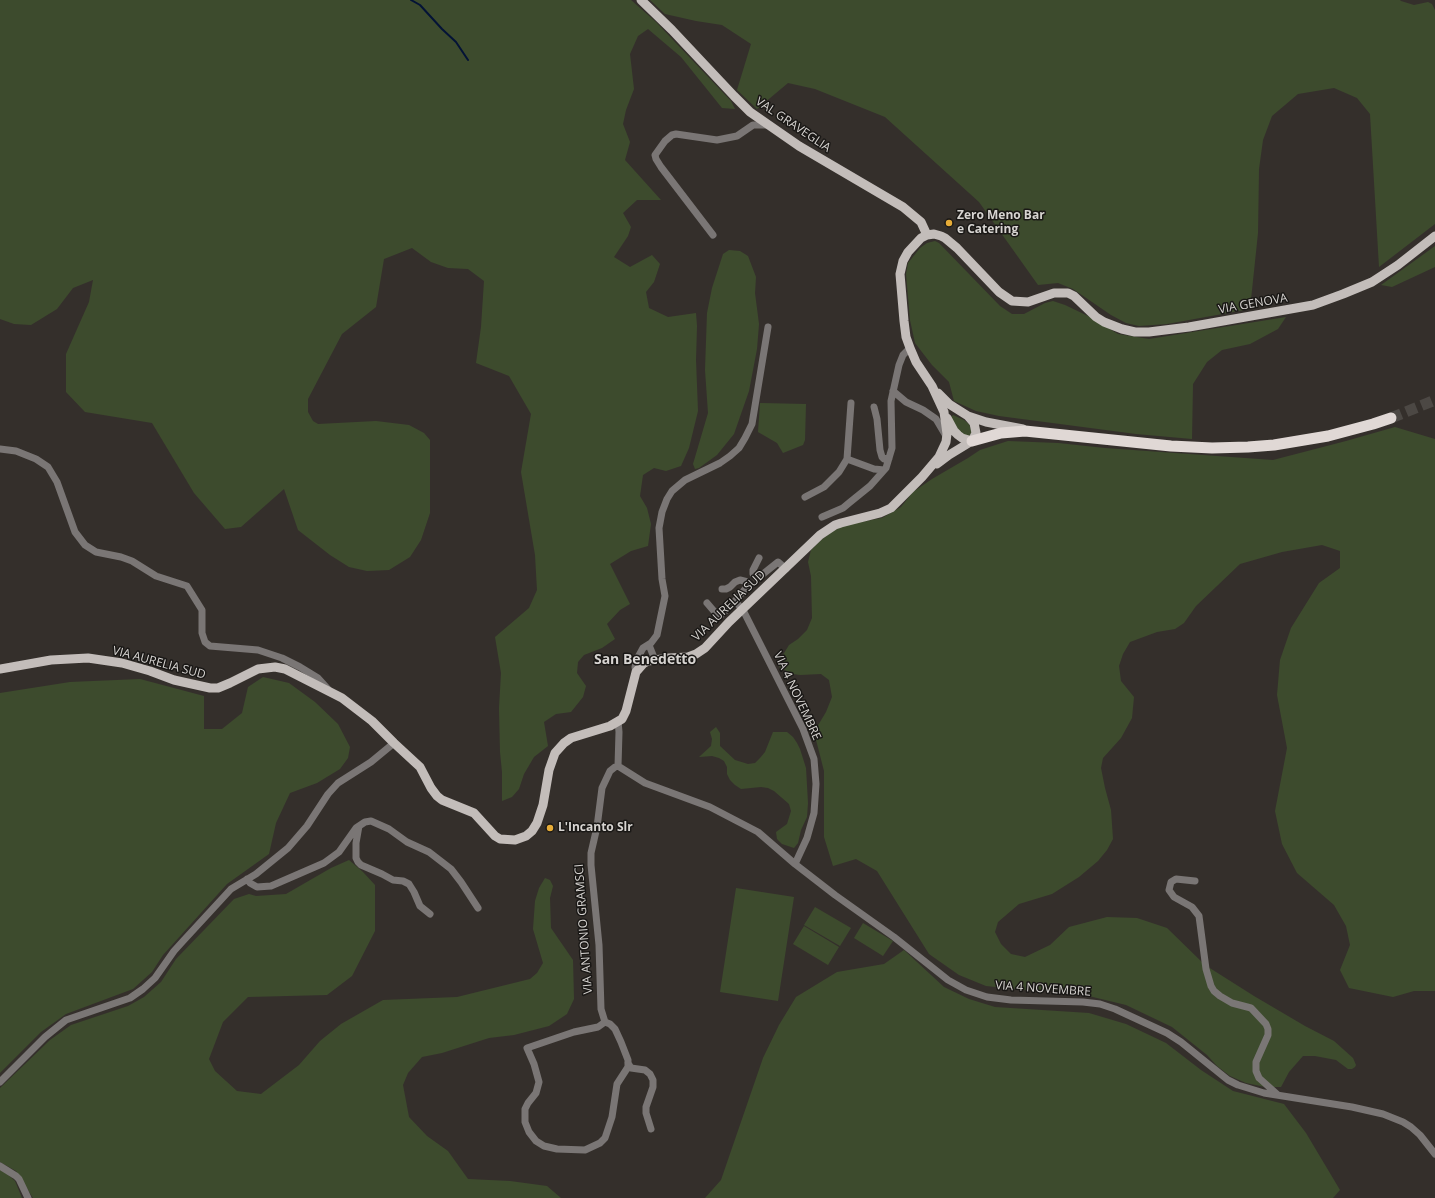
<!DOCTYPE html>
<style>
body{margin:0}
canvas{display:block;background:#342f2b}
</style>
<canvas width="1435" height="1198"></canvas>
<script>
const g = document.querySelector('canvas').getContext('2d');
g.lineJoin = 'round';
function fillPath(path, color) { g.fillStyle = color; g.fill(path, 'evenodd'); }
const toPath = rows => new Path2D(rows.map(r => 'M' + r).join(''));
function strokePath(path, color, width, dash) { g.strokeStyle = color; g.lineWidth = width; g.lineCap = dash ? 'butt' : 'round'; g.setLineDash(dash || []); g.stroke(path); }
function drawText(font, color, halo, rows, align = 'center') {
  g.font = font + ' "Open Sans",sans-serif'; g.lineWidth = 3; g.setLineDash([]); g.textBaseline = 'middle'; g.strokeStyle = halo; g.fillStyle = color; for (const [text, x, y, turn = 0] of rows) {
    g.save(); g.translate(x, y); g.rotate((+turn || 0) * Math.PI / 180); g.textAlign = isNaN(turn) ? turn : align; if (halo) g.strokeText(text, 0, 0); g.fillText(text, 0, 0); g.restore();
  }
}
const green = toPath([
 [0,0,631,0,656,22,731,101,735,109,722,108,681,57,648,29,638,36,630,54,634,89,626,110,623,124,630,142,625,160,661,200,637,200,623,213,631,227,628,236,614,257,630,267,652,255,660,264,654,282,646,292,649,308,668,317,696,313,697,326,696,360,698,411,689,448,681,466,666,471,654,468,643,475,640,496,647,508,651,524,648,546,631,551,610,564,630,604,620,610,607,624,615,639,602,648,584,655,578,662,577,673,586,686,583,697,571,712,556,714,544,722,548,746,534,757,524,774,519,789,512,797,502,801,502,772,500,752,499,708,501,673,495,637,529,608,537,590,535,555,521,472,531,414,509,376,476,363,481,327,484,281,468,269,448,268,431,262,412,248,384,259,376,307,342,334,308,399,308,412,313,421,318,424,376,421,409,425,424,433,430,440,430,513,421,540,410,557,389,570,367,571,349,567,330,555,298,530,284,489,241,527,225,529,194,493,152,423,85,412,66,392,66,354,89,302,93,280,73,288,57,309,31,325,14,324,0,319],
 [650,0,1400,0,1401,1,1414,5,1428,2,1432,4,1435,10,1435,224,1379,267,1370,114,1357,98,1334,88,1298,94,1272,116,1263,140,1259,169,1258,233,1250,309,1167,324,1139,326,1126,323,1111,315,1073,289,1058,283,1038,285,979,202,885,117,815,89,788,83,757,109,737,90,751,44,722,25,696,21,665,14],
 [935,241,939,243,1000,306,1012,314,1024,314,1045,303,1053,301,1065,305,1090,317,1118,334,1149,339,1286,317,1278,329,1250,344,1222,350,1207,362,1193,384,1192,439,1136,434,999,416,976,411,954,401,949,382,932,365,915,343,910,320,906,274,908,263,920,248,927,243],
 [1435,246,1435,267,1392,287,1381,285],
 [729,250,740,251,748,256,756,277,755,293,759,324,757,349,749,391,734,434,717,455,699,468,695,469,693,464,708,413,705,370,707,313,712,288,723,254],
 [760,403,806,404,805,440,803,445,783,453,777,443,758,432],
 [953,415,964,420,969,424,972,432,969,437,959,432,951,417],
 [1395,427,1435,439,1435,991,1414,991,1393,997,1349,988,1340,970,1350,945,1346,926,1334,905,1297,873,1282,844,1275,811,1287,748,1277,695,1280,660,1291,628,1319,583,1340,568,1340,551,1322,545,1282,552,1240,564,1196,606,1184,623,1175,629,1157,632,1130,642,1123,654,1119,666,1121,681,1134,697,1132,718,1121,738,1103,758,1101,768,1105,788,1111,810,1113,839,1107,850,1098,861,1079,877,1052,894,1019,904,998,922,995,932,1001,944,1011,954,1025,957,1050,945,1069,927,1107,917,1137,918,1167,928,1205,965,1254,996,1305,1026,1334,1041,1353,1058,1356,1065,1355,1067,1352,1069,1348,1069,1336,1060,1315,1056,1303,1056,1289,1072,1281,1087,1265,1087,1246,1083,1230,1076,1217,1066,1207,1055,1172,1027,1126,1005,1068,991,1025,990,986,986,959,975,929,954,877,871,856,859,833,866,824,837,824,771,814,732,826,712,832,697,829,680,821,674,800,675,793,674,780,668,778,663,789,645,798,639,807,630,812,618,811,576,808,562,811,550,821,540,833,531,845,525,882,518,901,507,913,492,932,479,968,458,980,450,1008,441,1058,443,1105,448,1273,460,1346,441],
 [263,677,289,683,315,702,338,724,350,747,348,758,340,769,317,783,290,793,276,823,269,854,227,884,163,955,152,972,133,989,66,1014,41,1032,0,1073,0,693,70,682,140,679,204,696,204,729,222,729,242,713,248,687],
 [716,727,720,733,720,746,735,760,748,764,755,763,760,758,765,752,773,732,787,732,793,737,797,743,800,749,806,768,808,803,807,817,801,830,798,843,794,848,782,844,777,839,776,832,787,824,791,811,789,804,774,791,768,788,761,787,741,789,735,785,730,780,727,774,727,767,724,761,719,758,712,756,699,757,711,746,712,739,710,732],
 [349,860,363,872,375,885,375,931,352,976,327,995,248,997,223,1022,209,1059,215,1071,237,1091,261,1094,299,1065,320,1041,341,1024,383,1000,457,997,530,979,537,973,543,963,533,929,535,901,539,888,545,878,550,880,553,886,550,898,551,928,573,960,574,999,567,1014,549,1026,514,1035,489,1038,442,1053,422,1057,408,1073,403,1085,409,1117,427,1136,448,1151,468,1179,510,1181,547,1186,561,1198,33,1198,16,1171,0,1162,0,1088,50,1040,71,1025,128,1006,144,997,161,982,176,959,234,899,249,894,256,896,286,894,331,868],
 [736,888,794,897,778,1001,720,992],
 [815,907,851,928,840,946,804,925],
 [863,923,893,941,883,956,854,938],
 [804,926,839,947,828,965,793,944],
 [904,950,944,987,969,999,995,1007,1089,1013,1126,1024,1166,1043,1201,1070,1233,1091,1284,1104,1306,1133,1340,1190,1333,1198,705,1198,721,1180,763,1058,779,1025,796,997,837,972,884,964],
 [0,1170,7,1174,15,1181,22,1198,0,1198]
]);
const stream = toPath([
 [411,0,420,5,442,29,456,42,468,60]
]);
const highwayTunnel = toPath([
 [1391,418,1435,400]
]);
const minor = toPath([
 [713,235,661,167,656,159,655,155,665,141,672,135,676,134,717,140,737,136,753,125,768,125],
 [893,391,906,402,923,410,936,419,946,436],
 [874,407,877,419,880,450,882,457,884,459,889,458],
 [0,449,16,451,36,459,48,467,57,482,75,532,85,545,96,552,121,557,132,561,156,576,187,586,202,610,202,633,205,642,210,646,258,650,282,658,300,667,318,678,328,689],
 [847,459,851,403],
 [805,497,824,487,839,472,847,459,874,469,884,470],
 [822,517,843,508,849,503,870,486,886,468,892,448,891,401,899,365,903,355,910,348],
 [759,558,753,570,753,574,756,578,758,578,778,562,786,569],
 [722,589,726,589,730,587,735,582,740,580,748,582,746,588,735,601],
 [707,603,719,617,735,601,743,610,803,729,814,759,816,784,814,813,807,838,795,864],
 [649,645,655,660],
 [636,672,635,667,637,659,643,648,651,643,657,635,665,596,662,579,659,528,662,512,667,499,672,491,685,480,720,463,730,456,739,448,745,438,752,424,768,327],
 [618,721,619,732,618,766],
 [618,766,645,783,710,807,758,832,795,864,835,895,894,937,948,980,966,990,987,997,1011,1000,1083,1002,1100,1004,1115,1009,1167,1033,1181,1042,1228,1080,1238,1085,1264,1093,1352,1107,1383,1114,1403,1122,1411,1127,1420,1135,1435,1154],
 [359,826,356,843,356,858,358,862,361,865,382,874,393,880,403,881,409,884,414,892,420,906,430,914],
 [247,879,250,883,257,887,271,886,324,863,339,852,356,828,365,822,371,821,389,829,407,842,429,852,451,869,461,882,478,908],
 [1195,881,1176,879,1171,882,1169,890,1174,897,1192,907,1199,916,1206,969,1211,986,1214,991,1220,996,1232,1003,1251,1008,1266,1024,1268,1029,1268,1035,1256,1062,1256,1071,1259,1078,1278,1095],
 [605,1022,598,1027,574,1032,527,1048,534,1064,539,1082,536,1093,528,1103,525,1109,525,1122,529,1132,536,1141,544,1146,557,1149,585,1150,600,1143,605,1138,612,1117,617,1084,628,1067,628,1060,621,1042,615,1029,610,1024,605,1022,601,1009,599,945,591,865,591,853,597,827,602,788,610,771,615,767,618,766],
 [628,1063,631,1068,645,1070,650,1074,653,1080,653,1087,646,1107,646,1113,651,1129],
 [0,1082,45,1037,66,1020,130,998,143,989,155,978,174,951,184,940,231,889,256,874,288,848,307,826,328,794,338,783,371,762,394,743],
 [0,1166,16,1176,19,1179,28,1198]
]);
const major = toPath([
 [641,0,672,30,734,96,750,112,799,146,903,207,921,222,927,235],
 [938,393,949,404,968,416,986,422,1023,429],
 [968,416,974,423,976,433,972,441],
 [947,418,954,431,958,435,962,438,972,441],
 [937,464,949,455,972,441],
 [0,669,51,660,88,658,122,663,150,671,174,680,210,688,218,688,230,683,258,669,275,667,285,669,342,698,372,721,394,743,420,767,431,788,437,796,442,800,474,813,495,836,500,839,515,840,526,836,532,831,537,823,543,805,549,770,555,753,564,743,571,738,610,726,622,719,626,711,636,672,643,664,648,661,669,658,688,657,696,654,705,648,729,622,820,535,835,525,841,523,880,513,891,508,922,477,939,457,946,442,947,434,944,412,932,386,916,362,910,348,906,337,904,321,900,274,903,261,908,252,921,238,927,235,934,234,941,236,945,238,957,248,999,292,1012,301,1028,302,1054,293,1068,293,1074,296,1096,317,1104,322,1122,329,1135,332,1149,332,1189,327,1313,305,1343,294,1372,282,1398,265,1435,236]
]);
const highway = toPath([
 [972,441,1001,433,1025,431,1171,446,1212,448,1248,447,1274,445,1328,436,1373,424,1391,418]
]);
const markers = [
 [949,223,4,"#e7ac37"],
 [550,828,4,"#e7ac37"]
];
const streetNames = [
 ["VAL GRAVEGLIA",793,125,34],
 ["VIA GENOVA",1253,304,-10],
 ["VIA AURELIA SUD",729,606,-44],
 ["VIA AURELIA SUD",159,663,15],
 ["VIA 4 NOVEMBRE",797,696,65],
 ["VIA ANTONIO GRAMSCI",584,929,-94],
 ["VIA 4 NOVEMBRE",1043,989,4]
];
const poiNames = [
 ["Zero Meno Bar",957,216],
 ["e Catering",957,230],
 ["L'Incanto Slr",558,828]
];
const quarterNames = [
 ["San Benedetto",645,660]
];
fillPath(green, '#3d4b2d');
strokePath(stream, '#041336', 2);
strokePath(highwayTunnel, '#4c4844', 11, [11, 5.5]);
strokePath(minor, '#7a7675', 7);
strokePath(major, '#c3bdba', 9);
strokePath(highway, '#e0d8d5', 11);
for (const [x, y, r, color] of markers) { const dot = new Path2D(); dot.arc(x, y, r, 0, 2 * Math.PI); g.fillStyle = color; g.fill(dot); strokePath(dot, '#1a1816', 1.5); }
drawText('12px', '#d7d4d1', '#1a1816', streetNames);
drawText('bold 12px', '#d7d4d1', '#1a1816', poiNames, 'left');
drawText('bold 14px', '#d7d4d1', '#1a1816', quarterNames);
</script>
